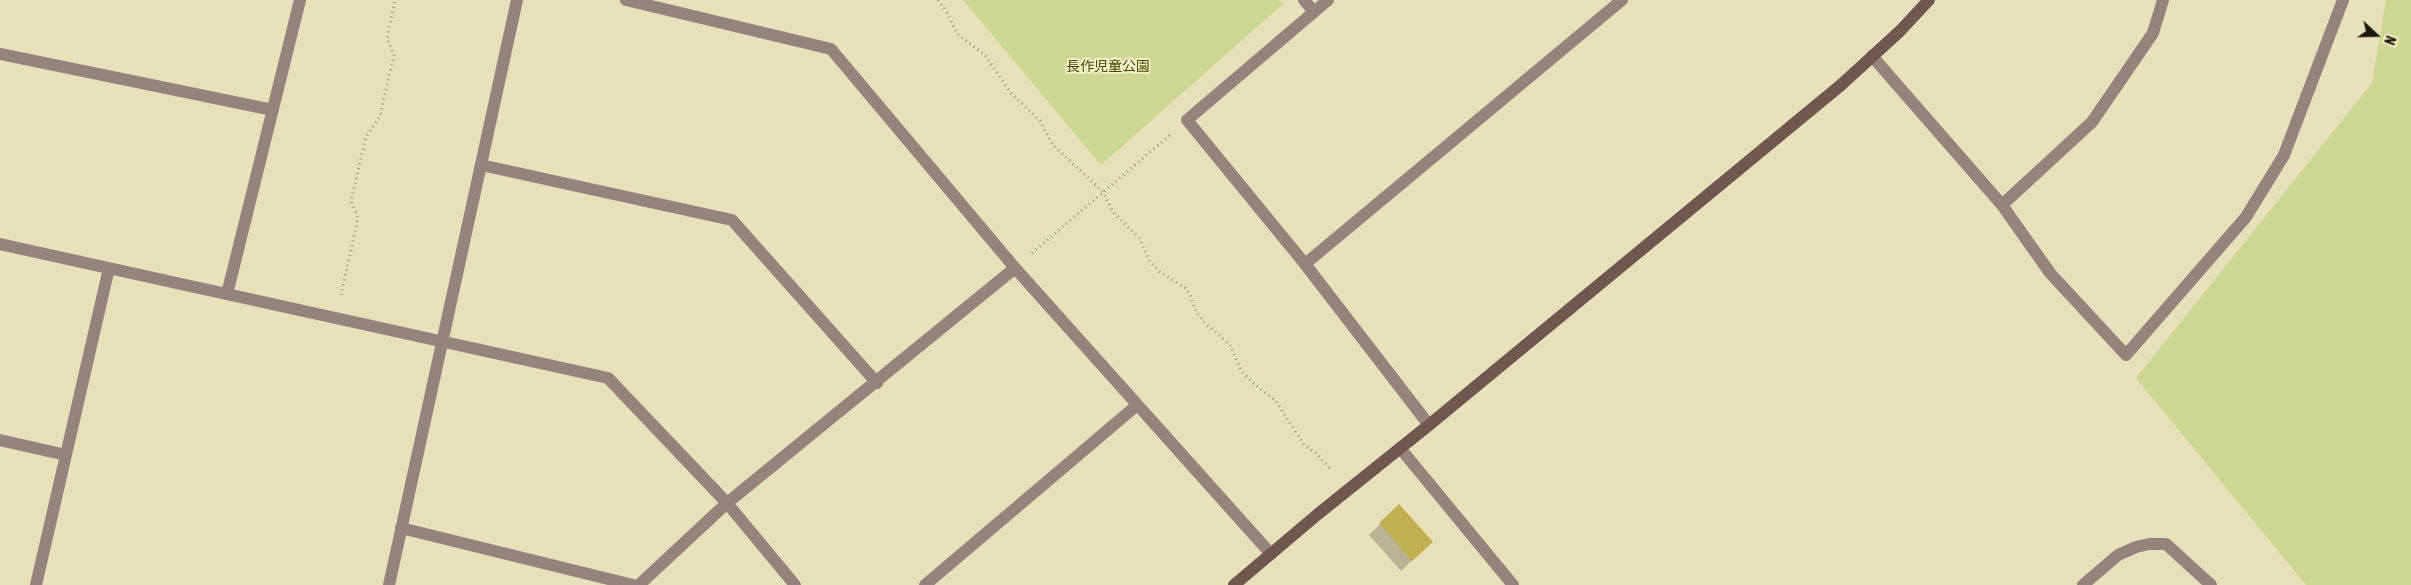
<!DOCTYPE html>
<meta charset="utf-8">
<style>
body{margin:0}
#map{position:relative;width:2411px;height:585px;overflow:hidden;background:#e7e1bb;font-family:"Asap Condensed",sans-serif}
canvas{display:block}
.north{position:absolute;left:2351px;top:10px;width:50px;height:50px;-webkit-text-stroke:4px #f5eec8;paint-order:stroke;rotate:111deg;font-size:14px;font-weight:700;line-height:20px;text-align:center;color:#1c1a0c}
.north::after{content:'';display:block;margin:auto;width:18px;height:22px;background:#1c1a0c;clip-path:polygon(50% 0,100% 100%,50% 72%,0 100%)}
</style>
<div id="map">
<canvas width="2411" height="585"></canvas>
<div class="north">N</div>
</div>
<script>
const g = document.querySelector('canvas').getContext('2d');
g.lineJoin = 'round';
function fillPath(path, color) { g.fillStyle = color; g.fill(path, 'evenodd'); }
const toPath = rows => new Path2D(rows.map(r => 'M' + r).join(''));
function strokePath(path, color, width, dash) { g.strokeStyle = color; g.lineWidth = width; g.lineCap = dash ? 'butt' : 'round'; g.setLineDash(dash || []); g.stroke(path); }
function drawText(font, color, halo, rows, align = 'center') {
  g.font = font + ' "Asap Condensed","Noto Sans JP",sans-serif'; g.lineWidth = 4; g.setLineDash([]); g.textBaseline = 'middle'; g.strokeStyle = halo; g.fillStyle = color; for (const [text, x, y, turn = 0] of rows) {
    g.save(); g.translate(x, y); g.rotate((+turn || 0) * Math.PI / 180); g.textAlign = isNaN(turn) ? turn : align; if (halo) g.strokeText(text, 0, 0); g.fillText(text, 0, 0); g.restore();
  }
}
const green = toPath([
 [963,0,1279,0,1283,4,1101,165],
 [2386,0,2411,0,2411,585,2306,585,2136,378,2372,83]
]);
const shadow = toPath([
 [1399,506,1420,553,1401,571,1369,535]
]);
const building = toPath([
 [1399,504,1433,542,1412,561,1379,523]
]);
const path = toPath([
 [938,0,948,14,957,34,985,55,1011,93,1040,121,1053,145,1103,192,1113,212,1139,238,1151,263,1160,272,1185,288,1190,294,1196,312,1204,322,1230,345,1242,372,1253,383,1276,401,1304,445,1315,452,1332,471],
 [1032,253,1170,135],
 [341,295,358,218,351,201,366,137,380,116,394,55,387,38,395,0]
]);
const lane = toPath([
 [1400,448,1513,585],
 [2083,585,2118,555,2136,547,2149,544,2166,544,2211,585]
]);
const street = toPath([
 [626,0,831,49,1015,268,1271,554],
 [1304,0,1314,12],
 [1328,0,1187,120,1305,264,1429,425],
 [0,54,273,110],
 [1872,56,2002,205,2050,273,2126,355,2246,217,2284,155,2343,0],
 [481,165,732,220,877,383],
 [2002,205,2092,122,2153,33,2163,0],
 [0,244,608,378,727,503,795,585],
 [1305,264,1622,0],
 [227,294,300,0],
 [0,440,66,455],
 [401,528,633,585],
 [36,585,109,268],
 [389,585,517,0],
 [639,585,727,503,1015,268],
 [925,585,1136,406],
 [2209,585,2210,584]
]);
const secondary = toPath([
 [1234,585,1318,514,1429,425,1841,85,1900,31,1929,0]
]);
const parkNames = [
 ["長作児童公園",1108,67]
];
fillPath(green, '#cdd792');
fillPath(shadow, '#0003');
fillPath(building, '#c1b051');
strokePath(path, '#9b9679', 3, [1, 4]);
strokePath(lane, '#95847e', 12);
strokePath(street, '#95847e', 12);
strokePath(secondary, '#705851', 12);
drawText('14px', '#444a00', '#f5eec8', parkNames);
</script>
